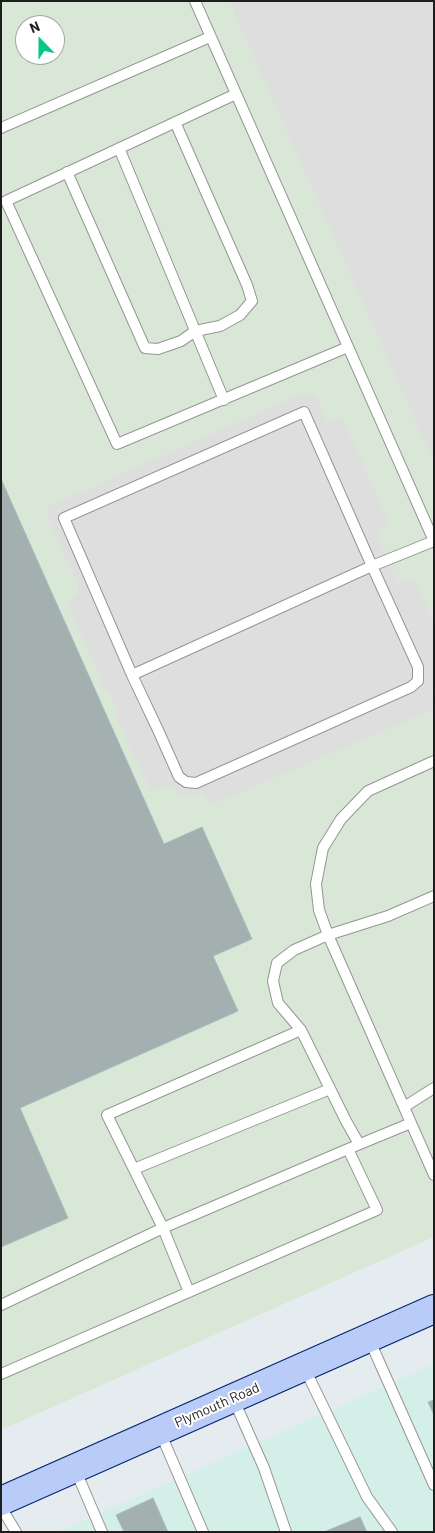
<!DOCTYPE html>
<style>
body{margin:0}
#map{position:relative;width:435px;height:1533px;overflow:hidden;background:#e4ecef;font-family:Barlow,sans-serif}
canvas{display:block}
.frame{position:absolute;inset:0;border:2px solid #1e1e1e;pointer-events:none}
.north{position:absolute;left:15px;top:15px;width:50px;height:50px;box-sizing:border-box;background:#fff;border:1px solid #a5a5a5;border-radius:50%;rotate:338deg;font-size:14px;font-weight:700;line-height:20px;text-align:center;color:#1e1e1e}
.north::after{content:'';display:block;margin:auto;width:18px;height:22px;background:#04c883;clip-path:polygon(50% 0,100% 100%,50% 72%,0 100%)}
</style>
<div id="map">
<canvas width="435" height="1533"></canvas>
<div class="frame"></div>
<div class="north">N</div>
</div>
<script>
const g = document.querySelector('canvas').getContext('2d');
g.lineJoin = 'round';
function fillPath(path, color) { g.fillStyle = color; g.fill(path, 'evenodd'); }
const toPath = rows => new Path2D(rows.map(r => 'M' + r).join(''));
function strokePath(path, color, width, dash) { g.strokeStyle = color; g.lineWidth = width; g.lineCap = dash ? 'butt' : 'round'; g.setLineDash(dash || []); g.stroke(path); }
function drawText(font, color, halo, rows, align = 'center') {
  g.font = font + ' Barlow,sans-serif'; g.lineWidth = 4; g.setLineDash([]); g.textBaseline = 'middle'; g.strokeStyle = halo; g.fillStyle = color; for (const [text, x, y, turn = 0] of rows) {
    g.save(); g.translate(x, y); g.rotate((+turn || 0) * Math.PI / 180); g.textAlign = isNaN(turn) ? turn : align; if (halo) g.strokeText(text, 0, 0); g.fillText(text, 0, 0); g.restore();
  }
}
const commercial = toPath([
 [434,1364,434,1532,58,1532]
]);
const industrial = toPath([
 [1,1,434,1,434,1237,1,1430],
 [25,25,55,25,55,55,25,55]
]);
const parking = toPath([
 [229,1,434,1,434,462,394,373],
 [303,393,312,395,318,400,328,423,342,417,390,525,380,529,376,534,398,583,400,584,414,578,434,623,434,688,432,691,434,698,434,709,209,806,202,793,194,796,181,794,170,788,165,784,151,792,114,712,117,710,109,691,106,692,67,603,77,593,78,586,47,515,48,507]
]);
const building = toPath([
 [1,479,164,844,202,827,252,939,213,956,238,1011,20,1108,68,1218,1,1247,1,479],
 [434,1400,434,1415,428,1402,434,1400],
 [153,1498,168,1532,124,1532,116,1515,153,1498],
 [360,1517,367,1532,324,1532,360,1517]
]);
const lane = toPath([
 [195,1,434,541],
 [236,94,6,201,117,444,348,347],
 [1,128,210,37],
 [119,148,224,400],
 [67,172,145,348,158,349,181,341,195,331,220,326,240,315,252,301,247,285,175,122],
 [132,675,372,566,418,667,418,681,411,687,196,783,186,782,179,777,158,730,132,675,64,518,304,412,372,566,434,541],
 [434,761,368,791,341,819,323,848,316,884,319,910,328,935,434,1175],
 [301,1030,278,1003,273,981,277,963,294,950,328,935,388,916,434,896],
 [404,1107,434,1088],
 [134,1169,330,1089],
 [189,1292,163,1228,107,1115,301,1030,346,1121,359,1144],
 [1,1305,163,1228,348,1149],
 [369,1339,434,1485],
 [304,1367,367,1497,392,1532],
 [1,1374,377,1210,348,1149,411,1123],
 [233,1398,264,1468,286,1532],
 [160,1432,203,1532],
 [75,1469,102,1532],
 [1,1507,16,1532]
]);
const secondary = toPath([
 [1,1501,434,1309]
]);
const streetNames = [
 ["Plymouth Road",217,1405,-24]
];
fillPath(commercial, '#d4efe7');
fillPath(industrial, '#d9e8d6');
fillPath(parking, '#dedede');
fillPath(building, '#a4b0b0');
strokePath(building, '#a7bec0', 1);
strokePath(lane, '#959595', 12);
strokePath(secondary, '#072173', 30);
strokePath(lane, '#fff', 10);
strokePath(secondary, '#b9ccf8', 28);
drawText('14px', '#1e1e1e', '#fff', streetNames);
</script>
